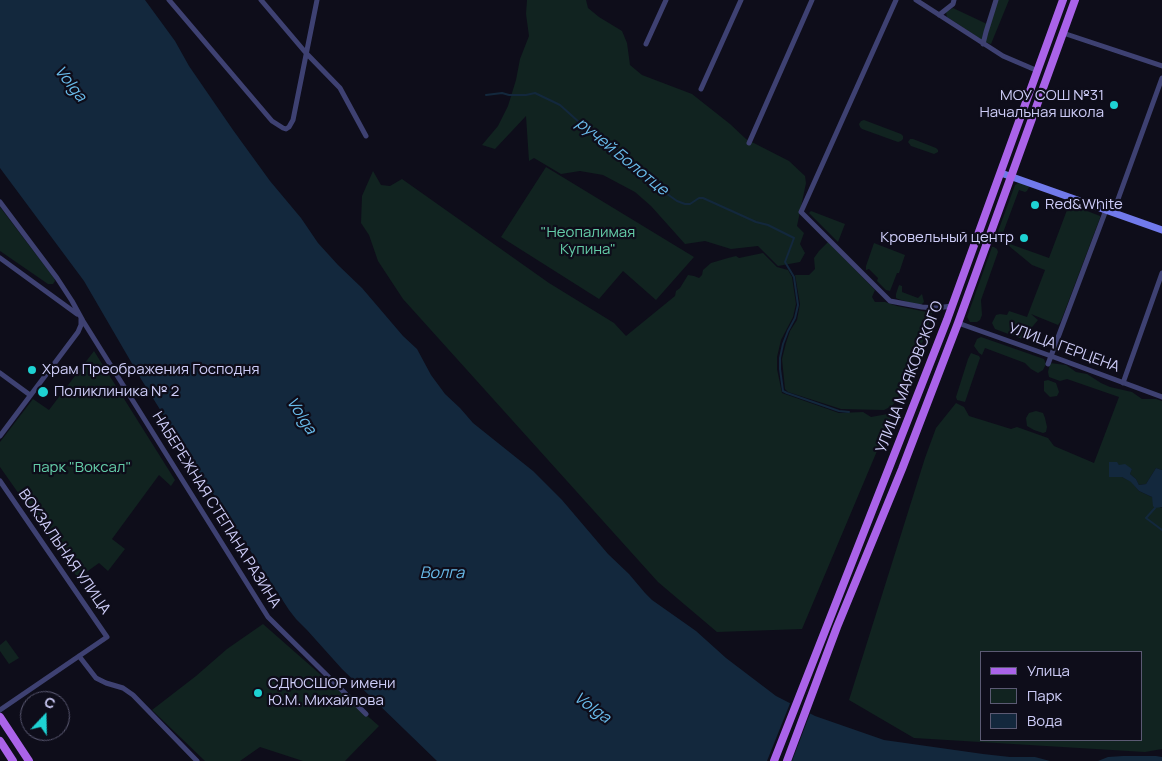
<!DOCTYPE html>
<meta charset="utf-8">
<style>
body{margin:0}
#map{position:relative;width:1162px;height:761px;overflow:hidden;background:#0e0d1a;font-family:Manrope,sans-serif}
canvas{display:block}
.legend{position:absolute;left:980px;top:651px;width:162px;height:90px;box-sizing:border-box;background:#0e0d1a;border:1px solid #5b5a73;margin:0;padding:6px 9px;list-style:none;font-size:15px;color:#cecdf8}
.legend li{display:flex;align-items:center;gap:10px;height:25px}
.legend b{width:25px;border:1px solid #5b5a73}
.north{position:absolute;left:20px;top:691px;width:50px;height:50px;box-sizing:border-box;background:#0e0d1a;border:1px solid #5b5a73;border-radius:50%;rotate:21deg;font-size:14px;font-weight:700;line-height:20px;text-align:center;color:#cecdf8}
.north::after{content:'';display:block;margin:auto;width:18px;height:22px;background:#1ed2d3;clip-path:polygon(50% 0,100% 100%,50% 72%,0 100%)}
</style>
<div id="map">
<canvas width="1162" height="761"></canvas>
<ul class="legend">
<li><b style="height:6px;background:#aa63e9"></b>Улица</li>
<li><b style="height:14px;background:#112320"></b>Парк</li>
<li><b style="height:14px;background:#13283d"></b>Вода</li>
</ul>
<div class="north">С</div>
</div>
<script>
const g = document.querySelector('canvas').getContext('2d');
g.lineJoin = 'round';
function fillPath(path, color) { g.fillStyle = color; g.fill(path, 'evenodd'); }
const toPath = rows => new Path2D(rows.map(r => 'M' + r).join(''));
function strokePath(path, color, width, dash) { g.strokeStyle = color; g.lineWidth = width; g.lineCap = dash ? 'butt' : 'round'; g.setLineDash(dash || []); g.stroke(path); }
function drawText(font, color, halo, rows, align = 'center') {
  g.font = font + ' Manrope,sans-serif'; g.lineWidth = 4.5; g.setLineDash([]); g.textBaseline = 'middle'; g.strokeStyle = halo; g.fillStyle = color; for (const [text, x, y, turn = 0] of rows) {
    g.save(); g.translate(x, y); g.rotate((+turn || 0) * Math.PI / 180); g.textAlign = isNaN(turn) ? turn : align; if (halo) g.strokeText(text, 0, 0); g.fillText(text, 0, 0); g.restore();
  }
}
const green = toPath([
 [527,0,586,0,588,8,599,17,622,31,627,43,630,65,642,75,692,94,730,124,746,139,789,161,805,176,806,183,797,226,804,233,800,244,805,253,800,262,778,266,758,246,731,249,705,241,685,244,651,206,635,192,603,175,580,171,561,174,534,158,529,161,526,116,495,149,482,145,498,126,508,106,516,80,520,59,529,36,526,14],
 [997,0,1009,0,991,44,985,42],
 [953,8,987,24,982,40,947,17,946,12],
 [864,120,901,134,903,136,903,139,901,141,898,142,862,129,860,127,859,124,861,121],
 [910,139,913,139,936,148,938,150,938,152,934,154,911,146,908,142],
 [546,167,694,257,656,300,623,271,599,299,501,237],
 [373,171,381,185,390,186,402,179,549,283,614,323,626,336,675,296,676,291,680,288,688,275,694,276,699,278,702,275,703,270,711,263,728,258,736,256,739,258,763,253,777,267,788,270,792,277,796,304,793,317,781,340,777,357,777,369,782,393,839,413,863,412,871,417,893,413,802,629,717,632,658,582,403,299,378,261,369,235,361,223,362,196],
 [1020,182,1026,184,1029,187,1027,191,1025,192,1019,190,1001,238,1006,241,1004,242,998,239,997,234,1015,185],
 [1056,199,1100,216,1100,218,1061,321,1058,325,1031,314,1038,320,1022,339,995,329,992,323,996,315,1000,314,1007,315,1009,311,1027,317,1045,270,1032,265,1009,246,1010,244,1049,258,1067,210,1054,204],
 [0,207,54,278,55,281,53,284,48,284,0,251],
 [811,211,845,224,838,242,809,213],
 [828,242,875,290,872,297,875,302,885,302,897,306,932,313,923,341,914,358,898,398,892,406,884,410,841,409,788,392,785,389,782,359,786,343,790,331,797,320,800,304,795,275,809,275,815,269,814,258,819,251],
 [874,243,905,255,899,273,897,273,890,291,886,290,877,281,878,278,869,269,866,270,866,266],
 [992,247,994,247,997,249,998,252,981,300,982,315,980,320,977,322,970,322,967,317],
 [899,285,902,286,902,292,918,298,922,294,924,302,922,304,917,305,898,299,896,298,896,294],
 [981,337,1044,359,1046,364,1043,370,1038,373,1031,369,1025,363,985,348,982,355,979,353,974,346,977,339],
 [94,351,175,480,171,486,159,475,112,539,125,549,108,571,99,563,78,578,0,467,0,442,33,399,49,410],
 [971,353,979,356,980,358,965,402,957,400,956,397,968,359],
 [1050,363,1066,365,1076,372,1087,374,1101,383,1110,387,1132,392,1142,399,1156,399,1162,401,1162,470,1156,468,1146,484,1139,485,1136,479,1130,474,1132,469,1119,465,1116,462,1109,462,1109,477,1122,477,1132,482,1139,491,1152,497,1161,508,1162,507,1162,749,1145,752,914,738,849,700,925,458,936,428,956,403,964,407,969,416,1011,429,1017,427,1048,438,1054,446,1094,463,1119,397,1067,379,1060,381,1049,377,1048,372],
 [981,652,1141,652,1141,740,981,740],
 [1048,380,1056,383,1059,392,1057,396,1050,397,1044,391,1044,381],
 [1036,411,1043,413,1045,418,1047,427,1046,432,1043,433,1034,430,1027,426,1026,418,1029,413],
 [263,624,379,726,345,761,303,761,260,747,240,761,205,761,152,710,196,676,227,649],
 [6,640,19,658,9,664,0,651,0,645]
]);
const water = toPath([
 [0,0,145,0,175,41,189,66,233,130,270,181,301,218,318,243,338,265,362,288,403,336,417,349,431,375,445,394,460,408,473,423,533,471,562,500,608,554,629,574,645,593,652,600,696,631,726,658,776,696,815,716,884,740,983,754,1010,757,1035,757,1050,761,437,761,342,669,307,630,296,619,289,610,199,472,141,379,84,281,0,168],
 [1109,462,1117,462,1119,465,1125,464,1132,469,1130,474,1136,479,1139,485,1146,484,1156,468,1162,470,1162,507,1155,508,1153,506,1152,497,1139,491,1131,482,1122,477,1109,477],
 [1123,756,1156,756,1162,757,1162,761,1098,761,1108,757]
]);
const pier = toPath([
 [791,701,811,711,792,761,767,761]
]);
const stream = toPath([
 [486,95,502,93,509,95,526,95,535,93,560,105,580,123,597,133,616,148,633,170,677,201,685,204,690,204,699,198,703,198,756,222,768,225,794,238,785,262,794,277,798,305,795,318,788,331,783,344,780,358,780,369,783,391,787,393,839,411,849,412],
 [1155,508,1146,518,1162,530]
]);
const street = toPath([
 [169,0,272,121,283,128,286,129,289,127,293,120,317,0],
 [261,0,306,53,340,88,366,136],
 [896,0,801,212,890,301,922,307,936,308,952,306],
 [916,0,1003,56,1038,71],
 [939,15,953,4,954,0],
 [1063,33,1162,66],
 [646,44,666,0],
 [983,44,986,32,996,0],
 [701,89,741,0],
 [749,143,812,0],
 [0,202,57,278,72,301,83,321,268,617,366,714],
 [1113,213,1162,78],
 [0,258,77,314],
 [958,323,1051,356,1162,397],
 [1048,364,1106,210],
 [0,373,30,395],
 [1123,383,1162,273],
 [0,436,78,332,81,325,81,318],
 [0,481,107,637,0,710],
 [79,656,96,678,106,683,123,688,133,695,197,761]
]);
const secondary = toPath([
 [1001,173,1162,230]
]);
const primary = toPath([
 [0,717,29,761],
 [0,741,13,761],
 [774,761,947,320,1063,0],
 [787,761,837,627,902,469,958,323,1075,0]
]);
const markers = [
 [1114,105,5,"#1ed2d3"],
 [1035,205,5,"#1ed2d3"],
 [1024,238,5,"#1ed2d3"],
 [32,370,5,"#1ed2d3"],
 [43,392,6,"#1ed2d3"],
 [258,693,5,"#1ed2d3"]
];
const poiNames = [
 ["МОУ СОШ №31",1104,96,"right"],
 ["Начальная школа",1104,113,"right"],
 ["Red&White",1045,205],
 ["Кровельный центр",1014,238,"right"],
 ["Храм Преображения Господня",42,370],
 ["Поликлиника № 2",54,392],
 ["СДЮСШОР имени",268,684],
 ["Ю.М. Михайлова",268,701]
];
const parkNames = [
 ["\"Неопалимая",588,233],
 ["Купина\"",588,250],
 ["парк \"Воксал\"",82,468]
];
const streetNames = [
 ["УЛИЦА ГЕРЦЕНА",1064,348,20],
 ["УЛИЦА МАЯКОВСКОГО",910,377,-69],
 ["НАБЕРЕЖНАЯ СТЕПАНА РАЗИНА",216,510,58],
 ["ВОКЗАЛЬНАЯ УЛИЦА",64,552,55]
];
const waterNames = [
 ["Volga",70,84,52],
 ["ручей Болотце",622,157,39],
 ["Volga",301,416,57],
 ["Волга",442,574],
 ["Volga",592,708,36]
];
fillPath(green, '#112320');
fillPath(water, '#13283d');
fillPath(pier, '#0e0d1a');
strokePath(stream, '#13283d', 2);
strokePath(street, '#3e4172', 5);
strokePath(secondary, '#717aeb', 7);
strokePath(primary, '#aa63e9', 8);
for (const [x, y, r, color] of markers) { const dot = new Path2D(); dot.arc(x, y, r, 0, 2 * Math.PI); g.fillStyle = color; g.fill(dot); strokePath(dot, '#0e0d1a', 2); }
drawText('15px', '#cecdf8', '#0e0d1a', poiNames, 'left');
drawText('15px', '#64cca8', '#0e0d1a', parkNames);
drawText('15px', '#cecdf8', '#0e0d1a', streetNames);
drawText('italic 16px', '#69bbea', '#0e0d1a', waterNames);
</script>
